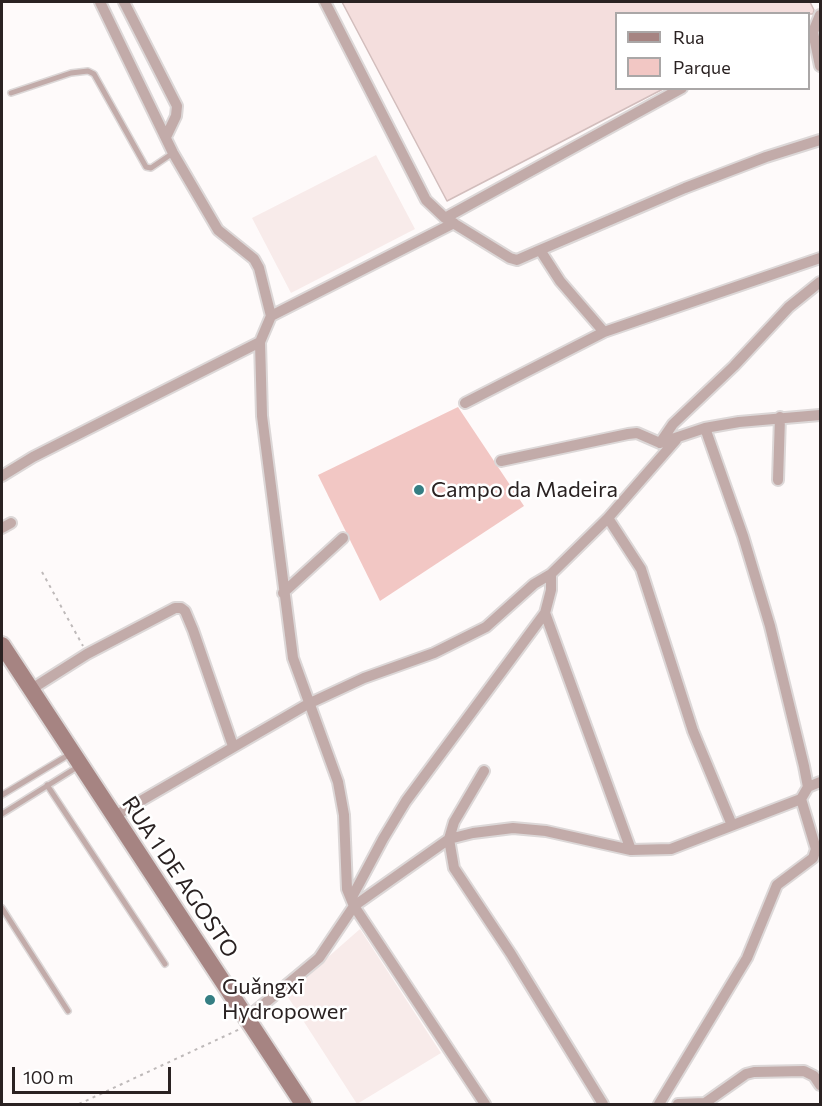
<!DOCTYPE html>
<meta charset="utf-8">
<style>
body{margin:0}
#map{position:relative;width:822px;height:1106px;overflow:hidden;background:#fefafa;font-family:Commissioner,sans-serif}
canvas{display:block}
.frame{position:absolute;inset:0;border:3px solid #2a2222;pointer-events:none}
.legend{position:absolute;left:615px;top:12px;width:195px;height:78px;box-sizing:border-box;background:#fff;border:2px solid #aaa7a7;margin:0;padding:8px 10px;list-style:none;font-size:18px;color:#2a2222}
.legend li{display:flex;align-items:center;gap:12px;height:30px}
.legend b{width:30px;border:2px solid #aaa7a7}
.scale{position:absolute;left:12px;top:1067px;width:159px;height:27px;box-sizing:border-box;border:3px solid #2a2222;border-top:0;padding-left:8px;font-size:18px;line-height:21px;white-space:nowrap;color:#2a2222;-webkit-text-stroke:4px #fff;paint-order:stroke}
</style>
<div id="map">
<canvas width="822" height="1106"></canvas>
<div class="frame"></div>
<ul class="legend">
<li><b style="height:8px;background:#a68482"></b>Rua</li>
<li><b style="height:16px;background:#f2c7c4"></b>Parque</li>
</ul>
<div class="scale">100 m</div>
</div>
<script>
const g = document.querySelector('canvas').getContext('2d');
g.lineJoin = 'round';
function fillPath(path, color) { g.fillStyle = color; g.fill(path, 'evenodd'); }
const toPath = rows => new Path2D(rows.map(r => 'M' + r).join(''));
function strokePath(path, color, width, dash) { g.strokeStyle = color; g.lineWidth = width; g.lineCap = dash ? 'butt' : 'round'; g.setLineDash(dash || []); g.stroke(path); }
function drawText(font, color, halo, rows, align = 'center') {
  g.font = font + ' Commissioner,sans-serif'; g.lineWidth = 5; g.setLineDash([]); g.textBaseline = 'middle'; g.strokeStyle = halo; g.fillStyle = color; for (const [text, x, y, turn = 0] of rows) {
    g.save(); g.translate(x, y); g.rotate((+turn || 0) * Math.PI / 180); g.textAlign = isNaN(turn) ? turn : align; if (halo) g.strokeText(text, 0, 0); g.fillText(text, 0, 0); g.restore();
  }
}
const built = toPath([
 [376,155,415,229,291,293,252,218],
 [360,929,441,1053,357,1104,286,994]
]);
const green = toPath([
 [458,407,524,506,380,601,318,475]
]);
const building = toPath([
 [342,2,810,2,814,10,813,14,616,14,616,88,665,88,447,201,342,2]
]);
const path = toPath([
 [42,572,83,646],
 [79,1104,240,1029]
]);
const lane = toPath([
 [11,93,71,73,88,71,94,74,146,167,151,168,173,153],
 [47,785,165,964],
 [2,795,70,754],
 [2,814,79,766],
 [2,908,68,1011]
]);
const street = toPath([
 [124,2,177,106,176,116,166,137],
 [325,2,426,200,445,218,510,258,517,260,540,250,560,281,604,332],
 [820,15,813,32,820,66],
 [445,218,682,88],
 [540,250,685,188,766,157,820,140],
 [271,316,454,223],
 [260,342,262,416,293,658,338,782,344,815,347,889,354,906,485,1104],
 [465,403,604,332,820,258],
 [660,443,673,424,734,366,789,307,820,282],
 [501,461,628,434,637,433,660,443,705,428,739,422,820,415],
 [2,476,33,457,260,342,271,316,259,268,254,259,218,230,173,153,100,2],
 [778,480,780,417],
 [608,518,641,569,693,731,732,825],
 [2,528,11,523],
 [283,593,343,538],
 [545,613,631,850],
 [30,690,87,654,175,608,181,608,185,611,193,630,233,746],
 [484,771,454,822,449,839,454,868,511,954,603,1104],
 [808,787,820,782],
 [113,817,308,704,364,678,434,653,486,627,534,584,551,574,608,518,676,440],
 [351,899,383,839,406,801,545,613,551,590,551,574],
 [247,1018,319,958,354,906,449,839,473,833,513,828,546,831,631,850,671,849,801,799],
 [659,1104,747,958,777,885,813,858,816,849,801,799,808,787,804,766,770,626,743,536,705,428],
 [678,1104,705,1103,746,1074,754,1072,804,1071,814,1076,820,1085]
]);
const secondary = toPath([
 [2,645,303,1104]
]);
const markers = [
 [419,490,6,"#357e83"],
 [210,1000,6,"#357e83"]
];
const poiNames = [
 ["Campo da Madeira",431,490],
 ["Guǎngxī",222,987],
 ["Hydropower",222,1012]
];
const streetNames = [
 ["RUA 1 DE AGOSTO",180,877,56]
];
fillPath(built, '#f8ebea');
fillPath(green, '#f2c7c4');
fillPath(building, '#f4dedd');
strokePath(building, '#d2bdbc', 1.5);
strokePath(lane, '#dcd7d7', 8);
strokePath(street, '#dcd7d7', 14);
strokePath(secondary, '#dcd7d7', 20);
strokePath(path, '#beb9b9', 2, [3, 4.5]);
strokePath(lane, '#c2aba9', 5);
strokePath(street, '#c2aba9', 10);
strokePath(secondary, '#a68482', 16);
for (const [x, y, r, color] of markers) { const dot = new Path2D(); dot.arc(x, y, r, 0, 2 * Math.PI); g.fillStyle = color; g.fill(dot); strokePath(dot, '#fff', 2); }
drawText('22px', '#2a2222', '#fff', poiNames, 'left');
drawText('22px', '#2a2222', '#fff', streetNames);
</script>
